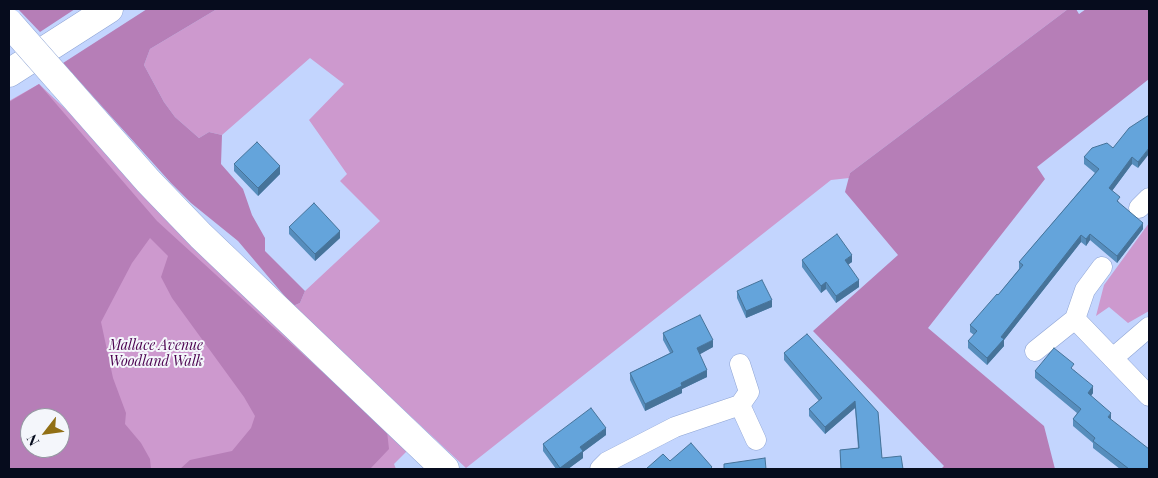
<!DOCTYPE html>
<style>
body{margin:0}
#map{position:relative;width:1158px;height:478px;overflow:hidden;background:#c3d5fe;font-family:"Playfair Display",serif}
canvas{display:block}
.frame{position:absolute;inset:0;border:10px solid #060c1d;pointer-events:none}
.north{position:absolute;left:20px;top:408px;width:50px;height:50px;box-sizing:border-box;background:#f4f6fb;border:1px solid #9598a2;border-radius:50%;rotate:240deg;font-size:14px;font-weight:700;line-height:20px;text-align:center;color:#060c1d}
.north::after{content:'';display:block;margin:auto;width:18px;height:22px;background:#916f15;clip-path:polygon(50% 0,100% 100%,50% 72%,0 100%)}
</style>
<div id="map">
<canvas width="1158" height="478"></canvas>
<div class="frame"></div>
<div class="north">N</div>
</div>
<script>
const g = document.querySelector('canvas').getContext('2d');
g.lineJoin = 'round';
function fillPath(path, color) { g.fillStyle = color; g.fill(path, 'evenodd'); }
const toPath = rows => new Path2D(rows.map(r => 'M' + r).join(''));
function strokePath(path, color, width, dash) { g.strokeStyle = color; g.lineWidth = width; g.lineCap = dash ? 'butt' : 'round'; g.setLineDash(dash || []); g.stroke(path); }
function drawText(font, color, halo, rows, align = 'center') {
  g.font = font + ' "Playfair Display",serif'; g.lineWidth = 4; g.setLineDash([]); g.textBaseline = 'middle'; g.strokeStyle = halo; g.fillStyle = color; for (const [text, x, y, turn = 0] of rows) {
    g.save(); g.translate(x, y); g.rotate((+turn || 0) * Math.PI / 180); g.textAlign = isNaN(turn) ? turn : align; if (halo) g.strokeText(text, 0, 0); g.fillText(text, 0, 0); g.restore();
  }
}
const green = toPath([
 [217,9,1068,9,850,173,849,178,831,180,466,468,293,306,300,303,305,291,380,221,340,181,347,174,309,120,344,84,310,58,222,135,209,132,199,138,175,117,164,102,144,65,150,49],
 [39,84,416,442,394,464,396,469,9,469,9,101],
 [30,418,60,418,60,448,30,448],
 [1149,223,1149,311,1128,323,1109,307,1096,316,1104,285]
]);
const forest = toPath([
 [18,9,75,9,40,32],
 [147,9,217,9,150,49,144,65,164,102,175,117,199,138,209,132,222,135,221,164,243,189,252,215,265,238,265,251,305,291,300,303,293,306,238,241,191,203,171,183,63,63],
 [1068,9,1076,9,1079,14,1086,9,1149,9,1149,79,1037,167,1045,179,928,328,1044,426,1055,469,941,469,944,466,813,331,898,255,845,192,850,173],
 [39,84,157,221,387,431,389,449,370,469,180,469,190,460,232,451,251,428,255,416,244,397,172,298,161,277,168,256,150,238,132,263,101,322,113,378,126,413,125,424,141,443,150,459,151,469,9,469,9,102],
 [30,418,60,418,60,448,30,448]
]);
const street = toPath([
 [1139,208,1149,198],
 [1075,319,1149,396],
 [1035,351,1075,319,1085,290,1102,267],
 [1113,358,1149,327],
 [740,364,749,392,740,405,756,440],
 [600,469,607,462,675,427,740,405]
]);
const secondary = toPath([
 [61,82,148,181,201,236,445,469]
]);
const primary = toPath([
 [9,73,109,9]
]);
const secondaryBridge = toPath([
 [9,23,61,82]
]);
const wall = toPath([
 [1149,115,1138,168,1132,164,1112,191,1120,204,1143,229,1117,263,1090,240,1086,246,1081,242,1004,340,1004,346,987,365,968,348,968,341,974,335,970,332,970,325,998,295,1019,269,1019,262,1095,173,1084,164,1084,157,1113,148],
 [234,164,280,174,258,196,234,171],
 [289,227,340,238,315,261,289,234],
 [802,260,852,262,848,264,859,287,836,303,826,289,821,293,802,267],
 [737,291,772,307,746,318,737,298],
 [663,333,713,347,699,354,707,377,682,389,682,393,645,411,630,380,630,373,670,353,663,340],
 [784,353,878,412,882,458,903,469,841,469,840,450,858,448,855,408,825,434,809,416,809,409,819,401,784,360],
 [1074,370,1093,393,1091,396,1111,420,1149,469,1120,469,1093,448,1093,443,1073,426,1073,419,1077,413,1035,378,1035,371],
 [606,435,583,452,583,458,568,469,556,469,543,451,543,444]
]);
const shadedWall = toPath([
 [1149,148,1149,154,1138,168,1138,162],
 [1132,157,1132,164,1109,195,1109,188],
 [280,166,280,174,258,196,258,188],
 [1143,223,1143,229,1117,263,1117,256],
 [340,231,340,238,315,261,315,254],
 [1090,234,1090,240,1086,246,1086,239],
 [1081,235,1081,242,1004,340,1004,346,987,365,987,358,1001,337],
 [852,255,852,262,845,267,845,260],
 [859,280,859,287,836,303,836,296],
 [826,282,826,289,821,293,821,286],
 [772,300,772,307,746,318,746,311],
 [713,340,713,347,697,356,697,348],
 [707,370,707,377,682,389,682,393,645,411,645,404,681,383],
 [1093,386,1093,393,1088,400,1088,393],
 [855,401,855,408,825,434,825,427],
 [1111,413,1111,420,1108,417],
 [606,428,606,435,583,452,583,458,568,469,560,469,560,468,580,447]
]);
const building = toPath([
 [1149,115,1149,148,1138,162,1132,157,1109,188,1120,197,1117,201,1143,223,1117,256,1090,234,1086,239,1081,235,1001,337,1004,339,987,358,968,341,977,331,970,325,997,294,998,295,1023,265,1019,262,1099,169,1084,157,1092,148,1107,143,1113,148,1129,128,1149,115],
 [257,142,280,166,258,188,234,164,257,142],
 [314,203,340,231,315,254,289,227,314,203],
 [837,234,852,255,845,260,859,280,836,296,826,282,821,286,802,260,837,234],
 [762,280,772,300,746,311,737,291,762,280],
 [700,315,713,340,697,348,707,370,681,383,682,386,645,404,630,373,673,352,663,333,700,315],
 [807,334,878,412,882,458,901,456,903,469,841,469,840,450,859,448,855,401,825,427,809,409,822,398,784,353,807,334],
 [1054,348,1074,364,1071,368,1093,386,1088,393,1111,413,1108,417,1149,449,1149,469,1129,469,1093,441,1095,438,1073,419,1081,409,1035,371,1054,348],
 [591,408,606,428,580,447,583,451,560,468,543,444,591,408],
 [691,443,712,467,710,469,646,469,663,454,670,461,691,443],
 [765,458,766,469,724,469,724,464,765,458]
]);
const parkNames = [
 ["Mallace Avenue",156,346],
 ["Woodland Walk",156,362]
];
fillPath(green, '#cd99ce');
fillPath(forest, '#b67eb7');
strokePath(street, '#8ea4d4', 21);
strokePath(secondary, '#8ea4d4', 29);
strokePath(primary, '#8ea4d4', 29);
strokePath(street, '#fff', 20);
strokePath(secondary, '#fff', 28);
strokePath(primary, '#fff', 28);
strokePath(secondaryBridge, '#8ea4d4', 29, []);
strokePath(secondaryBridge, '#fff', 28);
fillPath(wall, '#568dbc');
fillPath(shadedWall, '#467399');
fillPath(building, '#64a4db');
strokePath(building, '#467399', 1);
drawText('italic 14px', '#4b014f', '#f4f6fb', parkNames);
</script>
